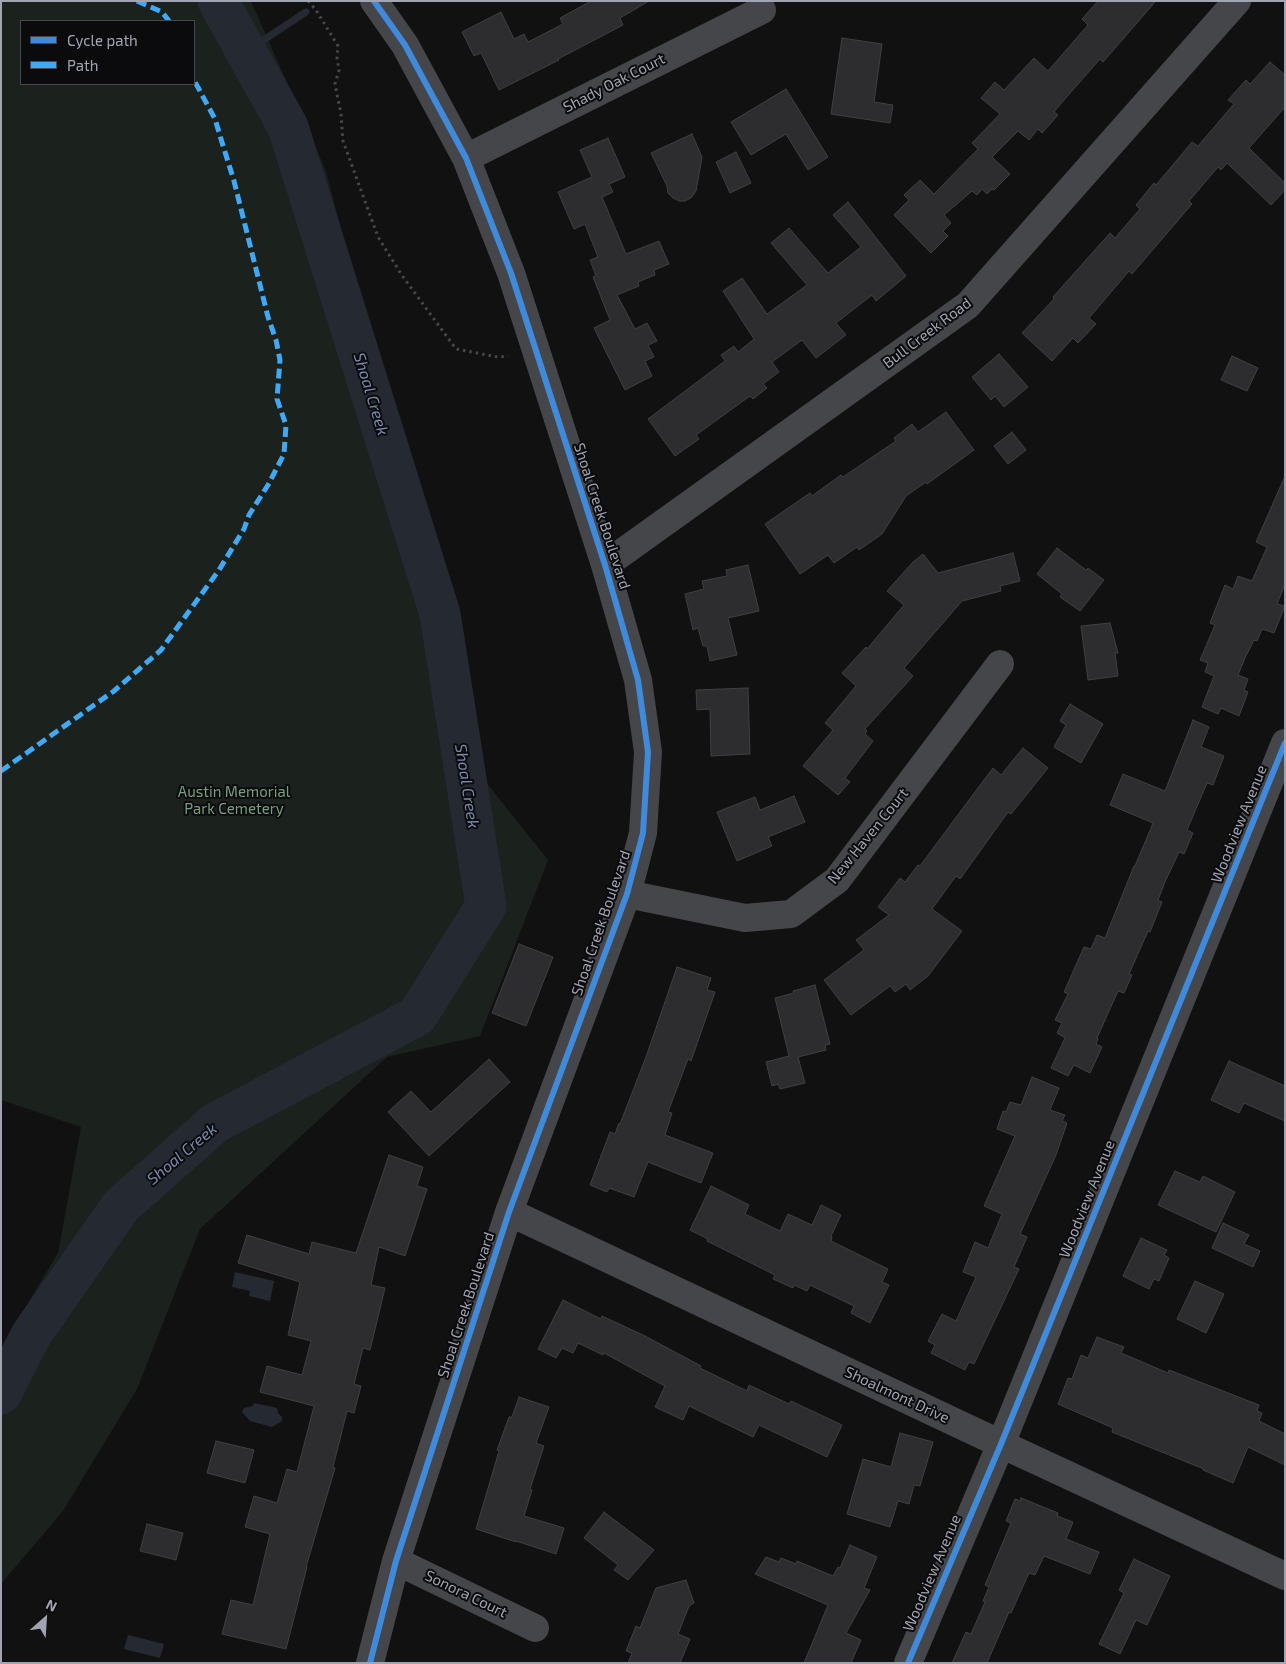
<!DOCTYPE html>
<style>
body{margin:0}
#map{position:relative;width:1286px;height:1664px;overflow:hidden;background:#111;font-family:"Exo 2",sans-serif}
canvas{display:block}
.frame{position:absolute;inset:0;border:2px solid #a1a4b2;pointer-events:none}
.legend{position:absolute;left:20px;top:20px;width:175px;height:65px;box-sizing:border-box;background:#0b0b0d;border:1px solid #47484f;margin:0;padding:6px 9px;list-style:none;font-size:15px;color:#a1a4b2}
.legend li{display:flex;align-items:center;gap:10px;height:25px}
.legend b{width:25px;border:1px solid #47484f}
.north{position:absolute;left:20px;top:1594px;width:50px;height:50px;-webkit-text-stroke:4px #0b0b0d;paint-order:stroke;rotate:26deg;font-size:14px;font-weight:700;line-height:20px;text-align:center;color:#a1a4b2}
.north::after{content:'';display:block;margin:auto;width:18px;height:22px;background:#a1a4b2;clip-path:polygon(50% 0,100% 100%,50% 72%,0 100%)}
</style>
<div id="map">
<canvas width="1286" height="1664"></canvas>
<div class="frame"></div>
<ul class="legend">
<li><b style="height:6px;background:#408adc"></b>Cycle path</li>
<li><b style="height:6px;background:#3fa9f5"></b>Path</li>
</ul>
<div class="north">N</div>
</div>
<script>
const g = document.querySelector('canvas').getContext('2d');
g.lineJoin = 'round';
function fillPath(path, color) { g.fillStyle = color; g.fill(path, 'evenodd'); }
const toPath = rows => new Path2D(rows.map(r => 'M' + r).join(''));
function strokePath(path, color, width, dash) { g.strokeStyle = color; g.lineWidth = width; g.lineCap = dash ? 'butt' : 'round'; g.setLineDash(dash || []); g.stroke(path); }
function drawText(font, color, halo, rows, align = 'center') {
  g.font = font + ' "Exo 2",sans-serif'; g.lineWidth = 4; g.setLineDash([]); g.textBaseline = 'middle'; g.strokeStyle = halo; g.fillStyle = color; for (const [text, x, y, turn = 0] of rows) {
    g.save(); g.translate(x, y); g.rotate((+turn || 0) * Math.PI / 180); g.textAlign = isNaN(turn) ? turn : align; if (halo) g.strokeText(text, 0, 0); g.fillText(text, 0, 0); g.restore();
  }
}
const green = toPath([
 [1,1,251,1,326,171,440,614,462,752,548,860,480,1036,387,1057,200,1229,137,1389,63,1511,1,1584,1,1348,58,1253,81,1127,1,1100],
 [21,21,194,21,194,84,21,84]
]);
const water = toPath([
 [235,1272,274,1281,270,1301,249,1296,250,1291,232,1287],
 [254,1403,277,1408,278,1413,282,1417,282,1421,272,1427,250,1421,242,1412,244,1408,253,1406],
 [128,1635,164,1644,160,1658,124,1649]
]);
const stream = toPath([
 [247,51,306,12]
]);
const river = toPath([
 [1,1394,31,1335,121,1206,215,1123,417,1016,486,906,440,614,288,127,218,1]
]);
const building = toPath([
 [591,1,649,1,620,18,623,25,558,59,559,60,499,90,481,53,474,56,462,32,501,12,514,39,524,34,528,42,563,24,560,18,591,1],
 [1098,1,1156,1,1103,62,1100,59,1064,100,1054,112,1058,115,1042,133,1038,129,1029,140,1018,131,992,157,1010,174,994,190,992,189,987,194,982,189,977,195,972,191,944,215,951,223,943,231,948,236,931,253,894,215,909,200,904,195,920,180,934,194,978,149,972,143,1000,114,981,98,995,82,1004,90,1034,58,1048,71,1088,25,1082,19,1098,1],
 [842,38,882,44,874,102,893,105,890,123,831,114,842,38],
 [1270,62,1285,75,1285,107,1249,148,1285,183,1285,190,1271,205,1227,163,1221,170,1218,167,1189,201,1192,204,1132,274,1129,271,1089,318,1096,324,1078,343,1073,338,1052,361,1022,333,1054,299,1053,297,1110,233,1115,238,1140,209,1136,205,1154,183,1156,185,1192,142,1198,146,1234,104,1228,100,1246,80,1250,84,1270,62],
 [786,89,828,157,808,170,786,134,751,155,731,122,786,89],
 [692,134,702,157,696,191,691,198,685,201,679,201,673,198,668,193,667,186,651,153,692,134],
 [608,138,625,177,609,184,613,192,602,197,626,254,659,241,669,264,654,270,655,275,638,282,639,286,617,295,635,329,647,323,657,341,648,345,654,357,645,361,652,376,625,390,594,328,610,320,593,277,596,276,590,260,598,257,585,224,574,229,558,192,592,177,580,150,608,138],
 [736,152,751,183,730,193,716,162,736,152],
 [848,202,906,276,876,301,872,295,836,323,846,335,816,358,802,340,772,362,779,372,763,384,767,388,753,399,750,396,696,435,699,439,675,456,648,419,725,361,721,355,734,346,738,352,754,339,723,291,742,278,767,314,807,285,771,243,789,228,828,273,861,247,833,215,848,202],
 [999,354,1028,387,1004,407,995,396,991,400,972,377,999,354],
 [1232,356,1258,368,1247,391,1221,380,1232,356],
 [946,412,974,450,927,484,926,482,906,496,882,534,859,550,857,547,834,563,828,555,800,574,765,524,810,493,812,496,841,475,843,477,896,441,894,438,912,424,918,432,946,412],
 [1012,432,1026,450,1008,464,994,446,1012,432],
 [1285,476,1285,584,1277,604,1285,606,1274,633,1262,629,1257,641,1254,640,1245,658,1238,675,1248,679,1244,690,1248,692,1239,716,1221,708,1218,714,1202,707,1214,676,1205,672,1208,663,1200,660,1215,625,1210,623,1225,585,1233,589,1238,576,1252,581,1267,547,1256,542,1285,476],
 [1057,548,1086,570,1088,568,1104,580,1080,611,1060,597,1062,594,1037,574,1057,548],
 [1013,553,1020,581,1000,586,1001,591,962,601,904,668,913,676,865,729,867,731,865,734,873,741,845,778,850,782,838,795,803,766,833,730,825,723,856,686,842,673,866,647,867,649,904,605,887,591,913,562,923,554,938,573,1013,553],
 [748,565,759,611,728,618,737,655,710,661,707,646,703,646,698,628,693,630,685,594,704,589,702,581,727,576,726,570,748,565],
 [1110,623,1118,653,1115,653,1118,676,1088,680,1081,626,1110,623],
 [748,688,750,754,711,756,710,709,697,710,696,690,748,688],
 [1070,704,1103,724,1081,763,1054,747,1066,725,1060,721,1070,704],
 [1193,720,1209,727,1201,747,1224,756,1213,785,1207,783,1187,830,1193,833,1184,854,1179,852,1165,882,1158,900,1162,902,1150,932,1148,931,1129,974,1132,975,1124,993,1118,991,1097,1038,1098,1039,1096,1044,1102,1047,1090,1073,1074,1065,1068,1076,1051,1068,1065,1038,1057,1033,1062,1023,1055,1020,1068,994,1064,992,1084,947,1091,949,1097,935,1105,938,1134,866,1135,866,1153,823,1110,805,1123,774,1165,791,1193,720],
 [1023,748,1048,768,1011,814,1008,812,960,879,956,876,932,909,962,931,928,976,910,990,906,984,895,992,890,986,851,1015,824,980,864,950,856,940,889,915,878,907,900,878,905,882,918,865,920,866,966,804,993,768,1001,775,1023,748],
 [794,796,805,822,768,837,772,846,737,861,717,812,755,797,760,810,794,796],
 [519,944,553,957,526,1026,492,1013,519,944],
 [677,967,711,978,707,990,715,992,691,1061,688,1059,668,1112,672,1113,665,1135,713,1153,701,1183,648,1162,634,1197,609,1188,607,1192,590,1185,610,1132,615,1134,619,1123,620,1124,646,1057,677,967],
 [815,985,830,1044,825,1045,826,1050,798,1057,805,1083,780,1089,778,1084,772,1086,766,1062,789,1056,775,998,794,993,793,991,815,985],
 [489,1059,510,1082,429,1156,388,1112,411,1091,431,1112,489,1059],
 [1229,1061,1285,1086,1285,1121,1244,1103,1239,1113,1211,1100,1229,1061],
 [1032,1077,1059,1088,1050,1110,1065,1115,1062,1121,1067,1123,1056,1155,1020,1234,1027,1237,1014,1267,1019,1269,974,1364,969,1362,965,1370,931,1353,935,1345,928,1341,942,1314,956,1321,976,1277,963,1272,975,1242,988,1248,1002,1214,984,1206,1015,1136,997,1129,1003,1111,1006,1112,1010,1102,1021,1105,1032,1077],
 [389,1155,423,1167,417,1186,427,1189,405,1256,379,1247,371,1285,385,1288,370,1350,363,1348,354,1384,361,1386,354,1413,347,1411,333,1467,335,1468,306,1567,307,1567,286,1649,222,1634,231,1600,253,1605,270,1534,245,1527,254,1496,277,1503,287,1469,297,1472,314,1406,260,1392,267,1366,302,1375,311,1341,288,1335,300,1282,238,1263,247,1235,309,1254,312,1242,356,1253,389,1155],
 [1175,1171,1200,1182,1203,1176,1235,1192,1216,1232,1158,1205,1175,1171],
 [711,1186,749,1205,745,1214,780,1231,788,1214,812,1225,821,1205,841,1215,831,1236,832,1237,831,1241,888,1269,882,1282,889,1285,870,1323,851,1313,854,1306,810,1285,807,1291,794,1285,793,1288,773,1279,775,1275,707,1241,708,1239,690,1230,711,1186],
 [1223,1223,1249,1235,1244,1244,1260,1251,1253,1267,1212,1248,1223,1223],
 [1141,1238,1167,1250,1164,1255,1169,1258,1159,1281,1154,1279,1149,1289,1123,1276,1141,1238],
 [1195,1281,1224,1294,1206,1333,1177,1319,1195,1281],
 [563,1300,601,1319,602,1316,645,1336,701,1366,700,1368,747,1391,749,1385,789,1404,791,1401,842,1425,827,1457,759,1425,753,1437,689,1406,683,1420,655,1407,665,1386,604,1353,603,1355,578,1343,573,1353,562,1348,556,1358,538,1349,563,1300],
 [1097,1337,1124,1347,1121,1353,1168,1373,1169,1370,1259,1405,1257,1411,1262,1413,1259,1421,1285,1434,1285,1465,1248,1447,1233,1483,1203,1470,1204,1469,1112,1432,1113,1428,1058,1404,1068,1378,1072,1379,1081,1355,1088,1358,1097,1337],
 [519,1397,549,1407,536,1443,544,1446,530,1489,532,1490,524,1516,564,1528,556,1554,516,1541,516,1542,476,1529,499,1451,497,1450,509,1417,512,1417,519,1397],
 [900,1433,933,1442,920,1486,914,1485,909,1504,898,1501,890,1527,847,1514,863,1459,891,1467,900,1433],
 [216,1441,254,1450,245,1483,207,1473,216,1441],
 [1021,1498,1058,1513,1057,1516,1073,1522,1066,1539,1099,1552,1090,1574,1044,1556,1035,1575,1029,1573,1011,1613,1009,1612,987,1663,952,1663,966,1632,971,1634,985,1602,983,1601,989,1587,985,1585,1011,1523,1006,1521,1015,1499,1020,1501,1021,1498],
 [604,1512,654,1550,628,1580,614,1570,618,1565,584,1538,604,1512],
 [147,1524,183,1533,176,1560,140,1551,147,1524],
 [850,1545,877,1557,864,1588,870,1590,846,1633,861,1640,851,1663,804,1663,828,1605,755,1574,766,1557,779,1562,781,1558,796,1564,797,1561,833,1576,838,1567,840,1568,850,1545],
 [1134,1559,1170,1576,1147,1625,1136,1620,1120,1654,1099,1644,1124,1593,1119,1590,1134,1559],
 [686,1580,694,1603,689,1606,678,1634,690,1639,680,1663,628,1663,632,1653,626,1651,636,1626,640,1628,656,1588,686,1580]
]);
const path = toPath([
 [308,1,316,10,338,46,337,58,339,70,335,84,341,114,343,141,378,237,401,274,456,349,498,357,508,356]
]);
const minor = toPath([
 [466,158,762,10],
 [605,565,968,305,1237,1],
 [627,894,745,918,791,914,837,880,1000,664],
 [509,1212,1001,1444,1285,1576],
 [396,1561,535,1628],
 [370,1663,396,1561,509,1212,627,894,643,833,648,752,638,680,605,565,511,273,466,158,405,45,374,1],
 [908,1663,1001,1444,1285,743]
]);
const quiet = toPath([
 [137,1,162,12,169,21],
 [1,771,114,691,161,650,219,570,244,529,249,515,268,485,284,454,286,425,277,399,280,360,276,340,268,317,234,181,221,139,215,119,194,80]
]);
const cycleway = toPath([
 [370,1663,396,1561,509,1212,627,894,643,833,648,752,638,680,605,565,511,273,466,158,405,45,374,1],
 [908,1663,1001,1444,1285,743]
]);
const streetNames = [
 ["Shady Oak Court",614,83,-27],
 ["Bull Creek Road",927,333,-37],
 ["Shoal Creek Boulevard",602,516,72],
 ["Woodview Avenue",1239,824,-68],
 ["New Haven Court",868,836,-51],
 ["Shoal Creek Boulevard",601,923,-71],
 ["Woodview Avenue",1087,1199,-68],
 ["Shoal Creek Boulevard",466,1305,-72],
 ["Shoalmont Drive",897,1395,25],
 ["Woodview Avenue",932,1573,-67],
 ["Sonora Court",466,1594,26]
];
const parkNames = [
 ["Austin Memorial",234,792],
 ["Park Cemetery",234,809]
];
const waterNames = [
 ["Shoal Creek",371,394,73],
 ["Shoal Creek",467,786,81],
 ["Shoal Creek",182,1154,-40]
];
fillPath(green, '#1b211c');
fillPath(water, '#252a32');
strokePath(stream, '#252a32', 7);
strokePath(river, '#252a32', 41);
fillPath(building, '#2d2d2f');
strokePath(building, '#404044', 1);
strokePath(path, '#47474c', 3, [2.5, 4]);
strokePath(minor, '#45464a', 28);
strokePath(quiet, '#3fa9f5', 5, [10, 5]);
strokePath(cycleway, '#408adc', 6);
drawText('15px', '#a1a4b2', '#0b0b0d', streetNames);
drawText('15px', '#789e81', '#0b0b0d', parkNames);
drawText('italic 16px', '#788bae', '#0b0b0d', waterNames);
</script>
